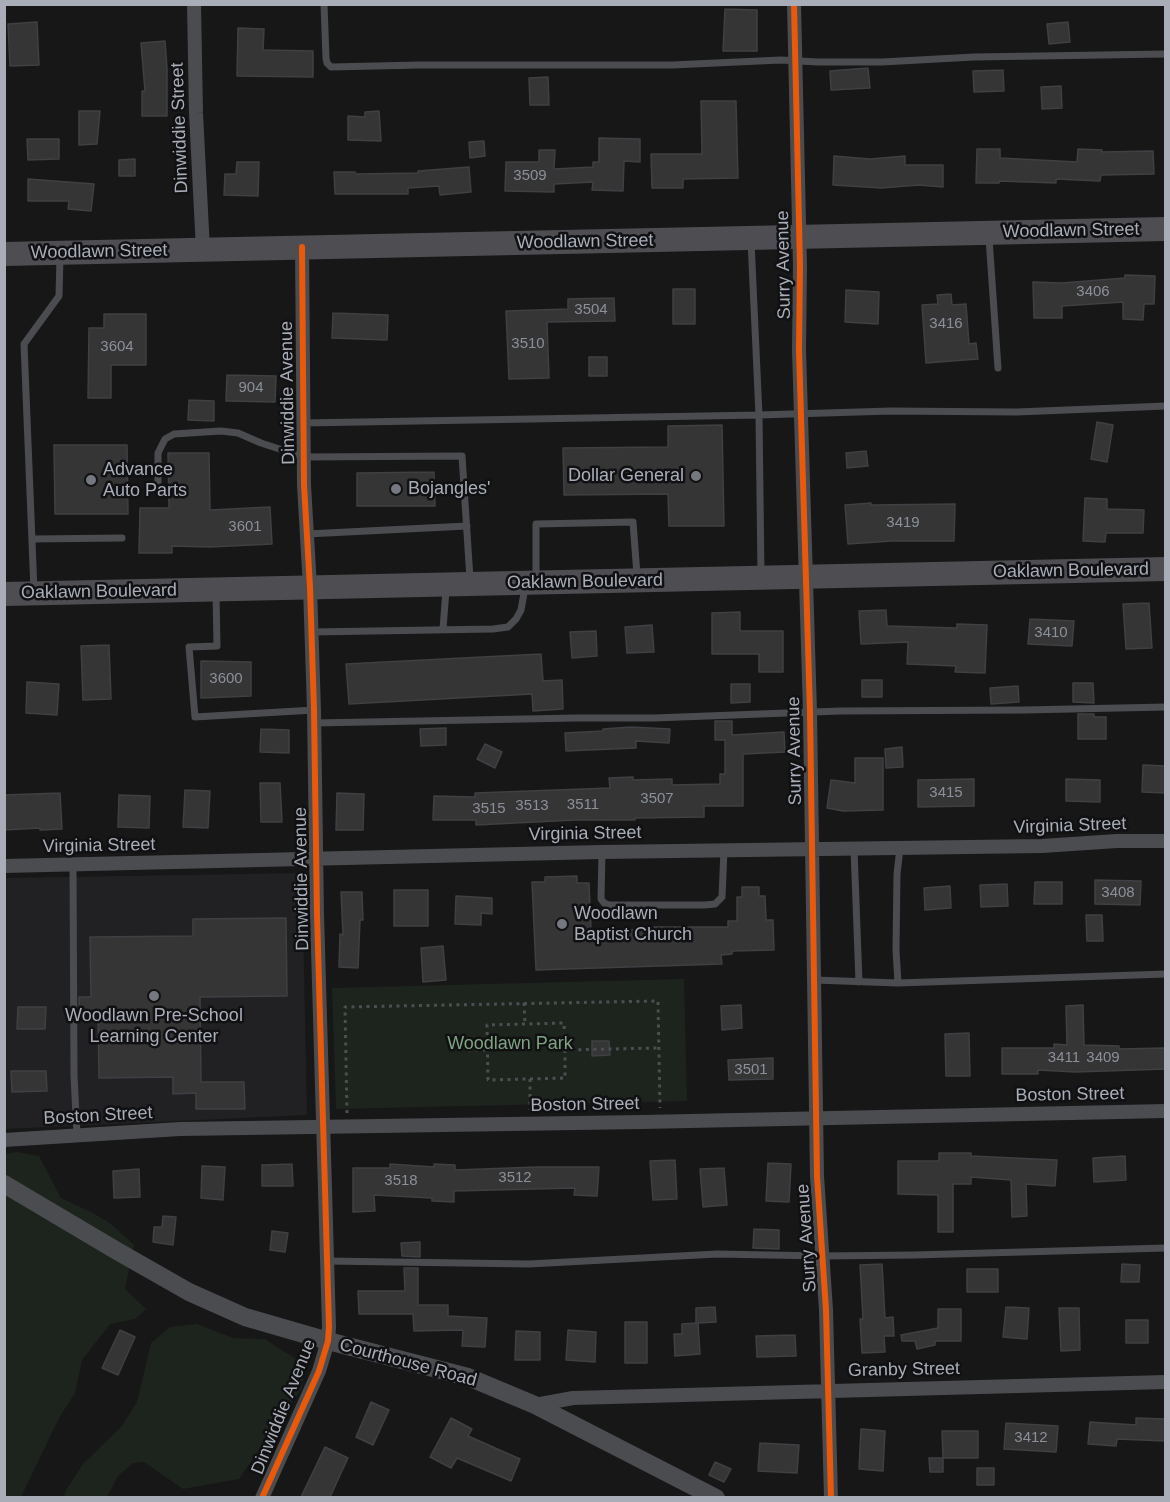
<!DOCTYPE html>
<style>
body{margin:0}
#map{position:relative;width:1170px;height:1502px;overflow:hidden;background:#171717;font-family:Arial,sans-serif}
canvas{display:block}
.frame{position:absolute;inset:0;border:6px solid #a8adb8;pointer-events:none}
</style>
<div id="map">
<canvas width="1170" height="1502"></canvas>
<div class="frame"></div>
</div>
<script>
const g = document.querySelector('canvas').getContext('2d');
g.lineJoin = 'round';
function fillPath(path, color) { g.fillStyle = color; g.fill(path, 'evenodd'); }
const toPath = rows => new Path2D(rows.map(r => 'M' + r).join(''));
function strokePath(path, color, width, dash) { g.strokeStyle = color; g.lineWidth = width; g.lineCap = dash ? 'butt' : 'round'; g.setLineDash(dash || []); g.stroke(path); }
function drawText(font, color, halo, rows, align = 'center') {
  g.font = font + ' Arial,sans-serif'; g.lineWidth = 5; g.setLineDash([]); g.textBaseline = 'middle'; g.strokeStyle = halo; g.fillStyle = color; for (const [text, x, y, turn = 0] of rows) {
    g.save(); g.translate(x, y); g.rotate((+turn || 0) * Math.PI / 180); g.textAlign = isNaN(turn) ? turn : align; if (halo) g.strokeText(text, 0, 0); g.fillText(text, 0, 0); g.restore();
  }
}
const built = toPath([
 [302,873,307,1115,5,1129,4,878]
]);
const green = toPath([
 [684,979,687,1101,336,1109,332,988],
 [17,1152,39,1156,61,1198,93,1213,111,1224,134,1245,125,1289,146,1309,135,1319,110,1324,82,1360,75,1393,59,1418,21,1497,5,1498,4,1154],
 [197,1324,233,1338,265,1339,305,1365,302,1388,239,1479,183,1489,144,1462,133,1463,118,1476,107,1497,64,1497,65,1492,83,1464,122,1426,137,1402,151,1343,170,1327]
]);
const building = toPath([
 [725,9,757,10,757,51,723,51,725,9],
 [37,22,39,65,10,66,8,24,37,22],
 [1068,22,1070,42,1049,44,1047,24,1068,22],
 [238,28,264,29,263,50,313,51,313,77,237,76,238,28],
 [165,41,167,69,167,116,142,116,142,91,145,91,141,43,165,41],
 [868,68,870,88,831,90,830,71,868,68],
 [1003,70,1004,91,974,92,973,71,1003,70],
 [548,77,549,105,530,105,529,78,548,77],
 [1061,86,1062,108,1042,109,1041,87,1061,86],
 [701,101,736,101,738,178,683,179,683,188,652,188,651,154,702,154,701,101],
 [79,111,100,111,97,144,79,145,79,111],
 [379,111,381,141,348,140,348,116,365,117,365,112,379,111],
 [599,138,640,139,640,162,624,161,623,191,592,190,593,182,554,184,554,192,505,191,506,162,539,162,539,150,555,150,554,169,593,167,593,162,599,162,599,138],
 [27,139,59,139,59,159,28,160,27,139],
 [484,141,485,156,470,158,469,142,484,141],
 [977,149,1000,149,1000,158,1077,162,1078,149,1102,150,1102,152,1153,151,1154,174,1101,175,1100,181,1056,179,1056,183,999,181,999,183,976,183,977,149],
 [834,156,870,159,905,156,905,165,943,165,943,187,919,185,881,188,833,185,834,156],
 [135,159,135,176,119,176,119,160,135,159],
 [237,162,259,162,258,196,224,195,225,174,236,174,237,162],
 [469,167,471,192,440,195,439,186,408,188,408,194,335,194,334,172,355,172,356,174,418,173,418,171,469,167],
 [28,179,94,184,91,211,68,209,69,201,28,201,28,179],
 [1125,275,1155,276,1154,304,1144,304,1143,320,1123,319,1123,302,1062,306,1062,318,1034,318,1033,282,1062,283,1125,278,1125,275],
 [673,289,695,289,695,324,673,324,673,289],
 [846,290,879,292,878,324,845,322,846,290],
 [951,294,952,305,966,304,969,344,976,343,978,359,926,363,922,305,938,304,937,295,951,294],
 [614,298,615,321,547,322,549,378,509,379,506,311,568,309,568,299,614,298],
 [333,313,388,315,387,340,332,338,333,313],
 [104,314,146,314,146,365,111,365,111,398,88,398,89,328,104,328,104,314],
 [589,357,607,357,607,376,589,376,589,357],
 [227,375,276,376,275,402,226,401,227,375],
 [189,400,214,401,214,421,188,420,189,400],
 [1097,422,1113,425,1107,462,1091,459,1097,422],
 [722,425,724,526,669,526,668,494,564,495,563,448,668,447,668,426,722,425],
 [54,445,127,445,128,514,55,514,54,445],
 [866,451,868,466,847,468,846,453,866,451],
 [168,453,209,453,210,510,270,507,272,544,210,547,172,546,172,553,139,553,140,508,169,508,168,453],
 [434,472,435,506,357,506,357,473,434,472],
 [1085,498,1107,499,1107,509,1144,510,1143,533,1106,533,1105,542,1083,541,1085,498],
 [871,503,871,505,955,504,954,541,892,541,848,544,845,505,871,503],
 [1149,603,1152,648,1126,649,1123,604,1149,603],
 [886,610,887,626,957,628,957,624,987,625,985,673,955,672,956,666,907,664,908,642,861,644,859,611,886,610],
 [740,612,740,631,783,631,783,672,759,672,759,654,712,654,712,613,740,612],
 [1030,619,1074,621,1072,646,1028,644,1030,619],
 [652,625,654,652,627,653,625,627,652,625],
 [596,631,597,656,572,658,570,632,596,631],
 [109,645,111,699,83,700,81,646,109,645],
 [541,654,543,681,562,680,563,709,533,711,532,694,349,704,346,664,541,654],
 [201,661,251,662,251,696,201,698,201,661],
 [862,680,882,680,882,697,862,697,862,680],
 [27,682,59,684,57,715,26,713,27,682],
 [1073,683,1093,683,1094,703,1073,702,1073,683],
 [731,684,750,684,750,702,731,703,731,684],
 [1018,686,1019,702,991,704,990,688,1018,686],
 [1078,714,1094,714,1094,717,1106,717,1106,739,1078,739,1078,714],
 [715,721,732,721,732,735,784,732,785,752,743,754,743,806,704,806,704,817,635,818,635,820,574,820,476,825,476,820,433,820,434,796,475,797,475,793,610,788,609,778,633,777,633,780,672,779,672,785,720,784,720,774,725,774,725,740,715,740,715,721],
 [631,727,670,729,669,743,636,741,636,748,566,751,565,733,603,731,603,729,631,727],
 [446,728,446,745,421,746,420,729,446,728],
 [261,729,289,730,289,753,260,752,261,729],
 [485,744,502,752,495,768,477,759,485,744],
 [902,747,903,767,886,768,885,749,902,747],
 [855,758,883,758,883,810,843,811,827,808,831,780,855,783,855,758],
 [1143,765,1166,766,1166,793,1142,792,1143,765],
 [974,779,974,806,918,807,918,780,974,779],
 [1066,779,1100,780,1100,802,1066,801,1066,779],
 [260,783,280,783,282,822,261,822,260,783],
 [185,790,210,791,208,828,183,827,185,790],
 [60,793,62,829,40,830,40,828,4,830,4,795,60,793],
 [337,793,364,794,363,830,336,830,337,793],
 [119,795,150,796,149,828,118,827,119,795],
 [577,876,577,883,589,883,591,931,654,929,654,927,728,927,728,921,737,921,737,897,742,897,742,887,759,887,759,896,765,896,766,920,773,920,774,950,732,951,732,954,721,955,722,964,536,970,532,882,545,882,545,877,577,876],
 [1095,880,1141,881,1140,905,1095,904,1095,880],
 [1035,882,1062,882,1062,904,1034,904,1035,882],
 [1007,884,1008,906,981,907,980,885,1007,884],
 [950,886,951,908,925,910,924,888,950,886],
 [394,890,428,890,428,926,394,926,394,890],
 [341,892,362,892,363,920,360,920,358,968,339,967,340,934,343,935,341,892],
 [456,896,492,898,492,914,481,913,481,925,455,924,456,896],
 [1086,915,1102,915,1103,941,1087,941,1086,915],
 [286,918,287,996,200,997,201,1082,244,1082,245,1109,196,1109,196,1093,173,1094,173,1077,99,1078,98,1015,79,1015,79,997,91,997,90,937,193,936,193,919,286,918],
 [443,946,446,980,423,982,421,948,443,946],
 [741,1005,742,1028,722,1030,721,1006,741,1005],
 [1083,1005,1084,1045,1119,1046,1119,1049,1166,1048,1166,1069,1075,1072,1038,1070,1038,1074,1002,1074,1002,1048,1054,1048,1054,1044,1067,1045,1066,1006,1083,1005],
 [18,1007,46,1007,45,1029,17,1029,18,1007],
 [969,1033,970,1076,946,1076,945,1034,969,1033],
 [592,1041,609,1041,610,1055,592,1056,592,1041],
 [773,1058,773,1079,729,1080,728,1060,773,1058],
 [11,1071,46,1071,47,1091,12,1092,11,1071],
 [939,1153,971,1153,971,1156,1057,1160,1055,1186,1026,1184,1027,1216,1012,1217,1011,1180,971,1177,971,1184,953,1184,953,1232,938,1232,938,1195,898,1194,898,1161,939,1161,939,1153],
 [1125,1156,1126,1180,1094,1182,1093,1158,1125,1156],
 [675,1160,677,1199,653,1200,650,1161,675,1160],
 [768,1163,791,1164,789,1202,766,1201,768,1163],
 [292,1164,293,1186,262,1186,262,1165,292,1164],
 [390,1164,434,1167,434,1164,455,1165,455,1170,537,1167,599,1167,597,1196,574,1195,575,1188,454,1191,454,1202,432,1201,432,1198,374,1195,375,1211,353,1212,353,1168,390,1168,390,1164],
 [202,1166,225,1167,223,1200,201,1198,202,1166],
 [724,1168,727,1205,703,1207,700,1169,724,1168],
 [139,1169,140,1197,114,1198,113,1171,139,1169],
 [163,1216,176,1217,173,1245,153,1242,154,1227,162,1227,163,1216],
 [754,1229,779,1230,779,1249,753,1248,754,1229],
 [272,1231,288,1233,285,1252,270,1250,272,1231],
 [420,1242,420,1257,402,1256,401,1243,420,1242],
 [882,1264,885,1318,893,1317,894,1336,884,1336,885,1352,862,1353,860,1319,863,1319,860,1265,882,1264],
 [1122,1264,1140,1265,1139,1282,1121,1282,1122,1264],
 [404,1268,418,1268,418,1305,448,1305,448,1316,487,1318,485,1347,462,1346,463,1330,414,1331,413,1314,359,1314,358,1291,405,1291,404,1268],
 [967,1269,998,1269,998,1292,967,1292,967,1269],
 [715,1307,716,1322,698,1323,700,1354,675,1356,674,1334,682,1334,682,1324,696,1323,696,1308,715,1307],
 [1006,1307,1029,1308,1027,1339,1003,1337,1006,1307],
 [1059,1308,1079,1308,1080,1350,1061,1351,1059,1308],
 [938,1309,961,1309,961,1341,935,1341,935,1345,917,1349,915,1341,902,1341,901,1335,938,1328,938,1309],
 [1126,1320,1148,1320,1148,1343,1126,1343,1126,1320],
 [625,1322,647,1322,647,1363,625,1363,625,1322],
 [120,1330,135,1337,118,1375,102,1368,120,1330],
 [568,1330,596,1332,595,1362,566,1360,568,1330],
 [516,1331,540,1332,540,1360,515,1360,516,1331],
 [795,1335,796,1356,757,1357,756,1336,795,1335],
 [371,1402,389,1410,373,1445,356,1437,371,1402],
 [451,1418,472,1429,468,1436,520,1459,511,1481,457,1458,451,1468,430,1457,451,1418],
 [1136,1418,1166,1419,1166,1441,1117,1439,1116,1446,1088,1444,1090,1422,1136,1425,1136,1418],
 [1006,1423,1058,1426,1056,1452,1004,1449,1006,1423],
 [861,1429,885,1431,883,1471,859,1469,861,1429],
 [942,1431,978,1431,978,1458,943,1458,943,1472,930,1472,929,1458,943,1458,942,1431],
 [760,1443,799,1445,797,1473,758,1471,760,1443],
 [325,1447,348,1458,330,1497,301,1497,325,1447],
 [715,1462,731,1469,724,1482,709,1475,715,1462],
 [977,1468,994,1468,994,1485,977,1485,977,1468]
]);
const path = toPath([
 [524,1003,525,1024],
 [468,1050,487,1050],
 [565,1050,565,1078,488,1080,487,1025,564,1023,565,1050,659,1048],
 [530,1079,530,1110],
 [347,1113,345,1007,658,1001,660,1108]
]);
const service = toPath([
 [324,4,326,58,327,63,331,67,419,65,672,65,781,60,818,62,882,62,974,57,1166,54],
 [989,238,998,368],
 [751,241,759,415,761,575],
 [303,423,759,415,891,411,1017,412,1166,406],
 [158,484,158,453,165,439,174,434,221,431,238,433,261,443,304,457,462,456,470,579],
 [307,534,467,526],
 [32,539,122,538],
 [536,579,536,524,633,522,637,575],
 [34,591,24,344,59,296,60,256],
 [216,593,217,646,189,647,195,717,314,710],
 [443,629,446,590],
 [312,632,493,629,508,627,516,619,521,610,525,588],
 [314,723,576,718,654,718,840,711,1024,710,1166,707],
 [854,849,859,982],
 [602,852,601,899,604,903,609,905,705,905,715,904,722,897,724,850],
 [73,864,74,1076,77,1135],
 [814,980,898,983,1166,974],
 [898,983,896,950,897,874,900,848],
 [327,1261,529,1264,717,1254,823,1256,914,1255,1166,1248]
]);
const minor = toPath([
 [194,4,196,113,203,250],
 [794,4,800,266,799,350,810,712,817,1176,826,1310,831,1498],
 [4,866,602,852,1042,846,1117,841,1166,841],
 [4,1140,180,1129,642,1122,1166,1111],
 [535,1405,573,1398,1166,1382],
 [262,1498,319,1371,328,1341,329,1327,317,914,314,710,310,587,304,485,302,247]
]);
const tertiary = toPath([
 [4,1184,117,1251,189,1292,245,1317,328,1341,468,1377,535,1405,716,1498]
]);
const trunk = toPath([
 [4,254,1166,229],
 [4,594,1166,569]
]);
const cycleway = toPath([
 [794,4,800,266,799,350,810,712,817,1176,826,1310,831,1498],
 [262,1498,319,1371,328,1341,329,1327,317,914,314,710,310,587,304,485,302,247]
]);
const markers = [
 [696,476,6,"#757880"],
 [91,480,6,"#757880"],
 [396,489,6,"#757880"],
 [562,924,6,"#757880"],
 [154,996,6,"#757880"]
];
const numberNames = [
 ["3509",530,176],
 ["3406",1093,292],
 ["3504",591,310],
 ["3416",946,324],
 ["3510",528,344],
 ["3604",117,347],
 ["904",251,388],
 ["3419",903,523],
 ["3601",245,527],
 ["3410",1051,633],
 ["3600",226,679],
 ["3415",946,793],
 ["3507",657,799],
 ["3511",583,805],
 ["3513",532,806],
 ["3515",489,809],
 ["3408",1118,893],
 ["3411",1064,1058],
 ["3409",1103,1058],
 ["3501",751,1070],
 ["3512",515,1178],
 ["3518",401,1181],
 ["3412",1031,1438]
];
const streetNames = [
 ["Dinwiddie Street",180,128,-92],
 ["Woodlawn Street",1071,231,-1],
 ["Woodlawn Street",585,242,-1],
 ["Woodlawn Street",99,252,-1],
 ["Surry Avenue",784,265,-91],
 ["Dinwiddie Avenue",288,393,-91],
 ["Oaklawn Boulevard",1071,571,-1],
 ["Oaklawn Boulevard",585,582,-1],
 ["Oaklawn Boulevard",99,592,-1],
 ["Surry Avenue",795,751,-91],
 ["Virginia Street",1070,826,-2],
 ["Virginia Street",585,834,-1],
 ["Virginia Street",99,846,-1],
 ["Dinwiddie Avenue",302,879,-91],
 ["Boston Street",1070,1095,-1],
 ["Boston Street",585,1105,-1],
 ["Boston Street",98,1116,-3],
 ["Surry Avenue",807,1238,-94],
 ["Courthouse Road",408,1363,15],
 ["Granby Street",904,1370,-1],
 ["Dinwiddie Avenue",284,1407,-68]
];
const poiNames = [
 ["Advance",103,470],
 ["Auto Parts",103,491],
 ["Dollar General",684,476,"right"],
 ["Bojangles'",408,489],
 ["Woodlawn",574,914],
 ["Baptist Church",574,935],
 ["Woodlawn Pre-School",154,1016,"center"],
 ["Learning Center",154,1037,"center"]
];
const parkNames = [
 ["Woodlawn Park",510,1044]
];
fillPath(built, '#212123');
fillPath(green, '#1d241e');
fillPath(building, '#353536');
strokePath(building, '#3f4043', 1.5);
strokePath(path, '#4d4e52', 3, [3, 4.5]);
strokePath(service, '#4b4c50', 7);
strokePath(minor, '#4b4c50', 14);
strokePath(tertiary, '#4b4c50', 18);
strokePath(trunk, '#4e4e52', 24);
strokePath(cycleway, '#e8590c', 6);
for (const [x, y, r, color] of markers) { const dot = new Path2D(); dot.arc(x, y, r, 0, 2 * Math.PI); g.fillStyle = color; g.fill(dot); strokePath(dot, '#111113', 2); }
drawText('15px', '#8b8f98', null, numberNames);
drawText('18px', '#a8adb8', '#111113', streetNames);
drawText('18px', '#a8adb8', '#111113', poiNames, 'left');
drawText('18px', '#7fa381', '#111113', parkNames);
</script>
